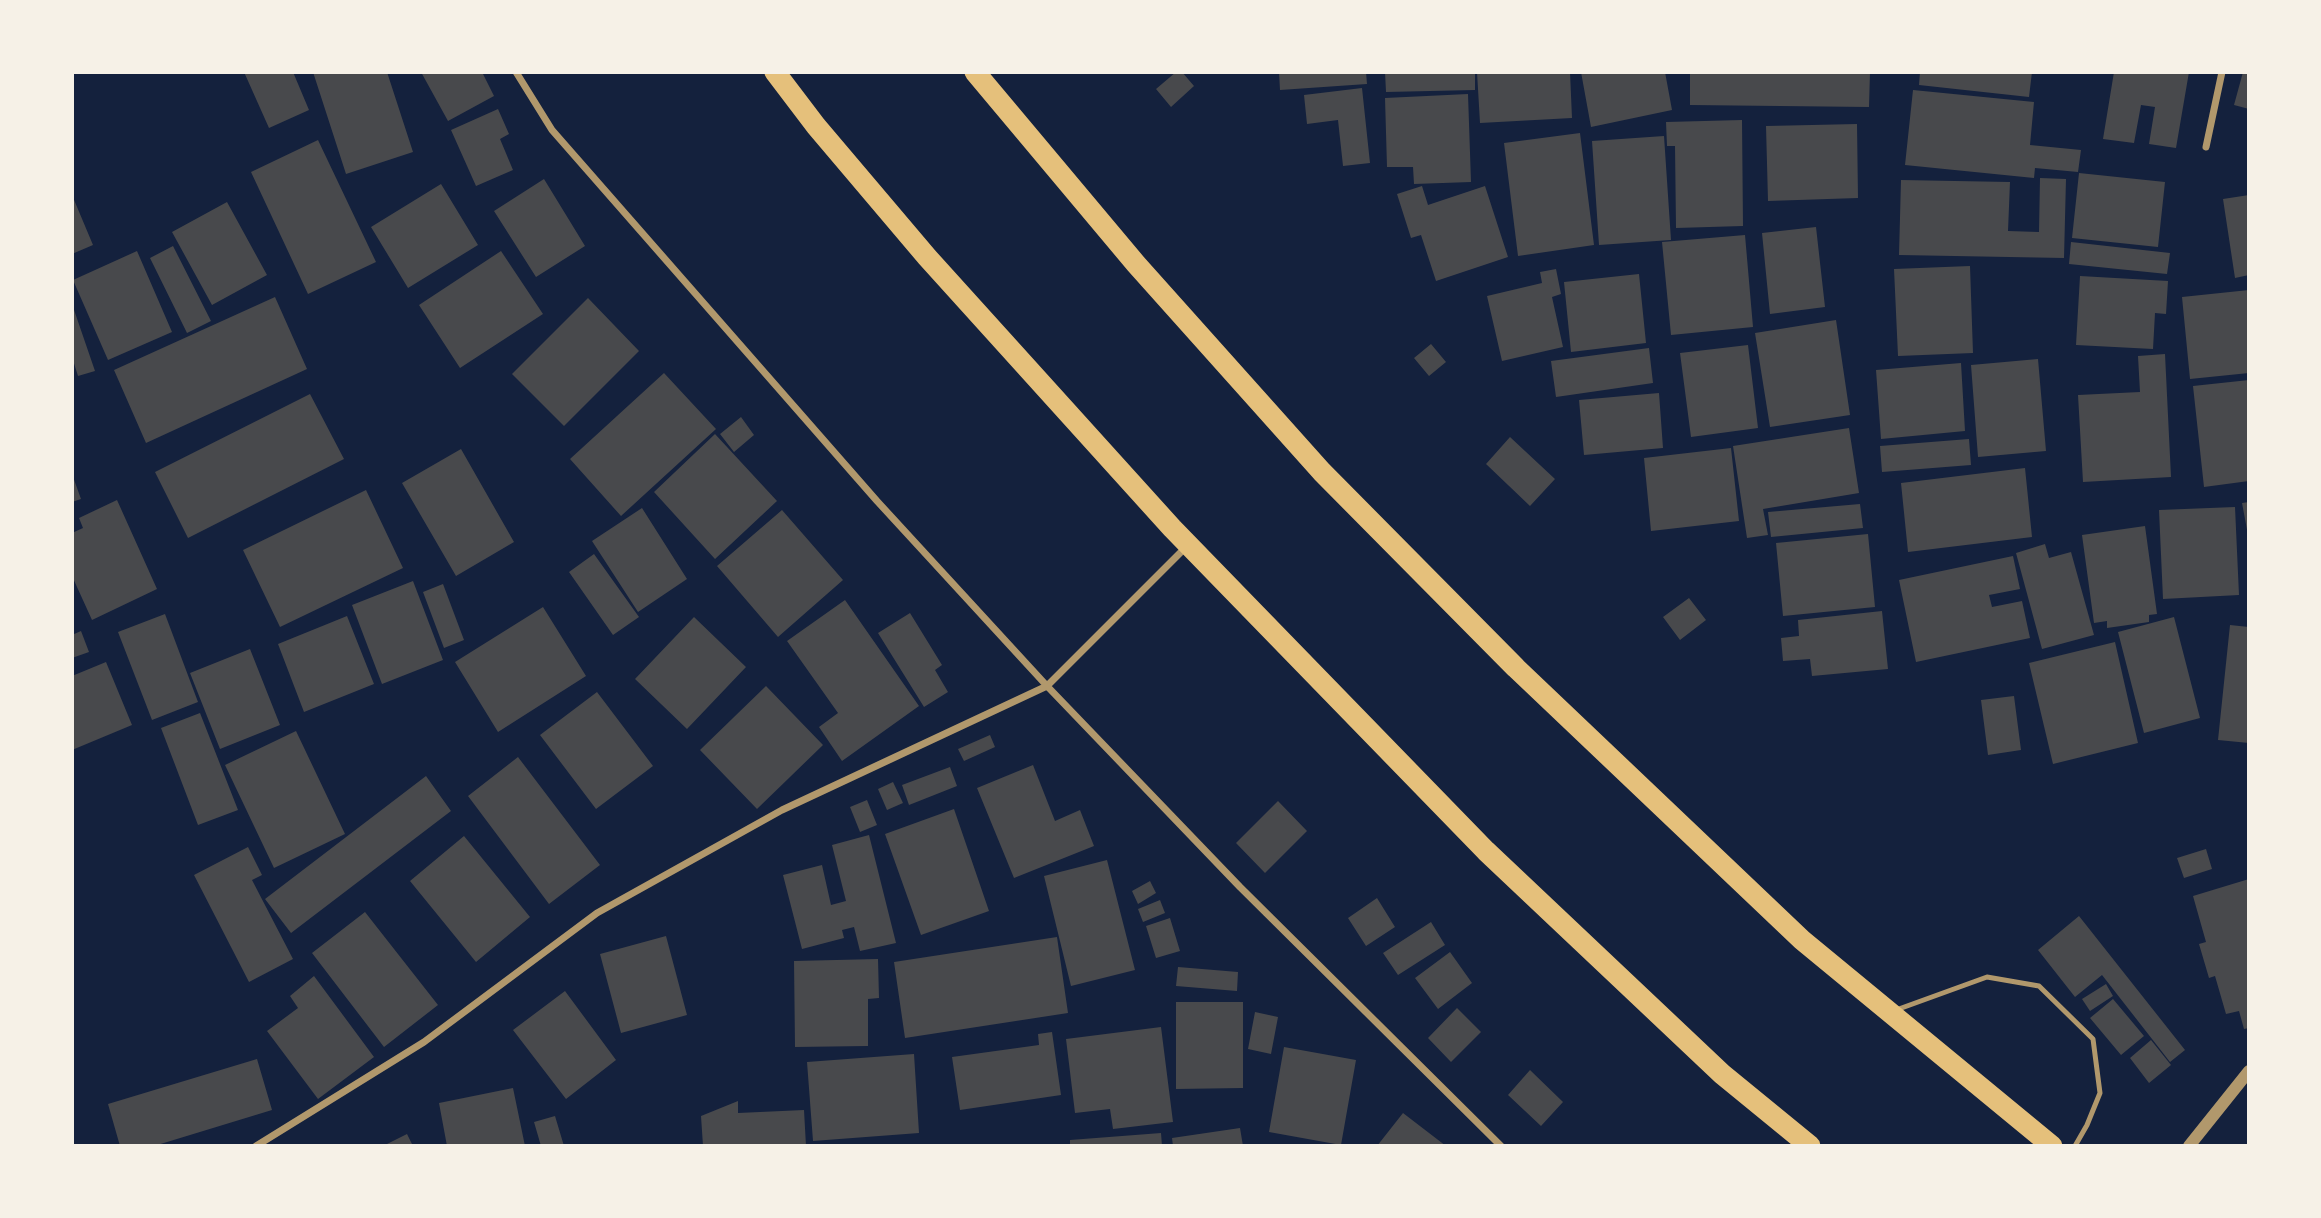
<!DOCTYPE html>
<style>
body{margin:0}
#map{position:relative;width:2321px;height:1218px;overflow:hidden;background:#14213d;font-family:Ubuntu,sans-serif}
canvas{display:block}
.frame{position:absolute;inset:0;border:74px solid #f6f1e7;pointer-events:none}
</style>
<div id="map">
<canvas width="2321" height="1218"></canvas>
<div class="frame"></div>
</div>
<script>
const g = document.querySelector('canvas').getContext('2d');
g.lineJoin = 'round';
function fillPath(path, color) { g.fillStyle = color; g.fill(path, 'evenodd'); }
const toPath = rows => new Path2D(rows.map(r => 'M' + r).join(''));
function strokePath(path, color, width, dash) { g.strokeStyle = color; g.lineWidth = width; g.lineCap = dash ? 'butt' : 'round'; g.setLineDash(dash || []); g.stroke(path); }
const building = toPath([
 [244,72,293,72,309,110,269,128],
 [313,72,387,72,413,152,346,174],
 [421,72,482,72,494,96,448,121],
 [1176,72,1182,72,1194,86,1171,107,1156,89],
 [1279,72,1366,72,1367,84,1280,90],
 [1385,72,1475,72,1475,90,1386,92],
 [1477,72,1570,72,1572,118,1480,123],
 [1581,72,1665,72,1672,110,1591,127],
 [1690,72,1870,72,1869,107,1690,105],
 [1920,72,2032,72,2029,97,1919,85],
 [2114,72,2189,72,2176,148,2149,144,2155,107,2141,105,2134,143,2103,139],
 [2243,72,2249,72,2249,109,2234,105],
 [1362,88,1370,163,1343,166,1338,120,1307,124,1304,95],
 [1913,90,2034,102,2030,145,2081,150,2078,172,2035,168,2034,178,1905,165],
 [1468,94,1471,182,1414,184,1413,167,1387,167,1385,98],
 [498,109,509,134,500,139,513,170,476,186,451,130],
 [1742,120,1743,226,1676,228,1675,146,1667,146,1666,122],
 [1857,124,1858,198,1768,201,1766,126],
 [1580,133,1594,245,1518,256,1504,143],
 [1664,136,1671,240,1599,245,1592,141],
 [318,140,376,262,308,294,251,172],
 [2079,173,2165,182,2158,247,2072,238],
 [2040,178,2066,179,2064,258,1899,255,1901,180,2010,182,2008,231,2039,232],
 [544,179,585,246,536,277,494,211],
 [441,184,478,245,408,288,371,227],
 [1422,186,1428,205,1485,186,1508,257,1436,281,1421,235,1411,238,1397,194],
 [72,195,93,245,72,254],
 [2249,195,2249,275,2235,278,2223,199],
 [227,202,267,275,212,305,172,232],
 [1816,227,1825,307,1770,314,1762,233],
 [1745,235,1753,327,1671,335,1662,242],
 [2071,242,2170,253,2167,274,2069,264],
 [173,246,211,321,187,333,150,258],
 [137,251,172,332,108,360,73,280],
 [501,251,543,314,460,368,419,305],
 [1970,266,1973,353,1898,356,1894,269],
 [1556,269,1561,294,1552,297,1563,347,1502,361,1487,296,1542,283,1540,272],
 [1639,274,1646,343,1571,352,1564,282],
 [2080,276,2168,281,2166,314,2155,313,2153,349,2076,345],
 [2249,290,2249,373,2190,379,2182,297],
 [275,297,307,369,146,443,114,370],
 [588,298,639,351,564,426,512,374],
 [72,304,95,371,78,376,72,357],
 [1836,320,1850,415,1770,427,1755,333],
 [1431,344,1446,362,1429,376,1414,358],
 [1748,345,1758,428,1691,437,1680,353],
 [1649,348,1653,383,1556,397,1551,361],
 [2165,354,2171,477,2083,482,2078,395,2140,392,2138,356],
 [2038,359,2046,451,1978,457,1971,365],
 [1961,363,1965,431,1881,439,1876,370],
 [664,373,716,429,621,516,570,459],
 [2249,380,2249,481,2204,487,2193,386],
 [1659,393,1663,448,1584,455,1579,400],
 [310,394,344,459,188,538,155,472],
 [741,417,754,435,734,452,720,434],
 [1849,428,1859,493,1763,509,1768,535,1747,538,1733,446],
 [715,434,777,501,715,559,654,492],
 [1510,437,1555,479,1530,506,1486,464],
 [1969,439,1971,465,1882,472,1880,446],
 [1731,448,1739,521,1651,531,1644,458],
 [461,449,514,542,456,576,402,483],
 [2025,468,2032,537,1908,552,1901,483],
 [72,474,81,499,72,502],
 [366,490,403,568,280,627,243,550],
 [117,500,157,589,92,620,72,576,72,533,83,528,79,518],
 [2249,502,2249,535,2248,535,2242,503],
 [1860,504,1863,528,1771,537,1768,512],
 [2235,507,2239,595,2163,599,2159,510],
 [642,508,687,579,638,612,592,541],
 [782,510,843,580,778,637,717,566],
 [2145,526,2157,614,2149,615,2149,622,2107,628,2107,621,2094,623,2082,535],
 [1868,534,1875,607,1783,616,1776,543],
 [2045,544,2049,558,2071,552,2094,635,2042,649,2016,553],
 [594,554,639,617,613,635,569,572],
 [2013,556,2020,589,1989,595,1992,607,2022,601,2030,638,1916,662,1899,580],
 [413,581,443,660,382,684,352,605],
 [443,584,464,640,444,648,423,592],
 [1689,598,1706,620,1680,640,1663,617],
 [845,600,919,706,842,761,819,727,838,713,787,641],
 [543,607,586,676,498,732,455,662],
 [1882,611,1888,669,1812,676,1810,659,1783,661,1781,638,1799,636,1798,620],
 [910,613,942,665,935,670,948,692,924,707,878,633],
 [165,614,198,702,152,720,118,632],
 [347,616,374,684,304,712,278,644],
 [694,617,746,667,687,729,635,679],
 [2174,617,2200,718,2144,733,2118,632],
 [2230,625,2249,627,2249,743,2218,740],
 [81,631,89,652,72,658,72,635],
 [2115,642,2138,743,2053,764,2029,663],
 [250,649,280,725,220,749,190,673],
 [106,662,132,725,72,750,72,676],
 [766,686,823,745,757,809,700,750],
 [597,692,653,766,596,809,540,735],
 [2014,696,2021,750,1988,755,1981,700],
 [200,713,238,810,198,825,161,728],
 [296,731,345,834,274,868,225,765],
 [990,735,995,747,964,761,958,749],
 [518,757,600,865,549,904,468,796],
 [1033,765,1055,821,1080,810,1094,846,1014,878,977,788],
 [950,767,957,786,909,805,902,785],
 [426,776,451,811,291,933,265,899],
 [893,782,903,803,887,810,878,789],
 [867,800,877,825,860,832,850,807],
 [1278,801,1307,831,1265,873,1236,843],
 [954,809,989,911,921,935,885,834],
 [869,835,896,943,860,951,854,927,842,930,844,938,802,949,783,875,822,865,831,905,846,901,832,845],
 [464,836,530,917,476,962,410,881],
 [248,847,262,875,252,880,293,959,249,982,194,875],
 [2206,849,2212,869,2184,878,2177,858],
 [1107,860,1135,970,1071,986,1044,876],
 [2249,879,2249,1028,2244,1029,2239,1011,2226,1014,2215,976,2209,978,2199,944,2206,942,2193,896],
 [1150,881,1156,893,1138,904,1132,891],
 [1377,898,1395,927,1366,946,1348,918],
 [1160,900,1165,913,1143,922,1138,909],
 [365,912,438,1005,384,1047,312,953],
 [2079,916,2185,1050,2170,1062,2102,975,2075,997,2038,950],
 [1170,918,1180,951,1156,958,1146,926],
 [1431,922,1445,945,1398,975,1383,953],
 [666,936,687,1015,621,1033,600,954],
 [1057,937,1068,1013,905,1038,894,962],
 [1450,952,1472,983,1438,1009,1415,978],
 [878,959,879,998,868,999,868,1046,795,1047,794,961],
 [1178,967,1238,972,1237,991,1176,986],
 [314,976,374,1057,318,1099,267,1031,298,1008,290,996],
 [2106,984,2113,996,2090,1011,2082,999],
 [565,991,616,1060,566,1099,513,1030],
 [2113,999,2144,1036,2121,1055,2090,1018],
 [1176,1002,1243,1002,1243,1088,1176,1089],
 [1457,1008,1481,1032,1451,1062,1428,1038],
 [1255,1012,1278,1017,1271,1054,1248,1049],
 [1161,1027,1173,1122,1113,1129,1110,1109,1075,1113,1066,1039],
 [1052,1032,1061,1095,960,1110,952,1057,1039,1045,1038,1034],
 [2151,1040,2171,1065,2149,1083,2130,1058],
 [1284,1047,1356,1060,1341,1145,1269,1132],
 [914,1054,919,1133,813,1141,807,1062],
 [257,1059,272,1110,154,1146,120,1146,108,1104],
 [1530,1070,1563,1102,1541,1126,1508,1095],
 [513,1088,525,1146,447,1146,439,1103],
 [738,1101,738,1113,804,1110,806,1146,703,1146,701,1116],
 [1403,1113,1446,1146,1377,1146],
 [555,1116,564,1146,541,1146,534,1122],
 [1240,1128,1243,1146,1173,1146,1172,1138],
 [1161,1133,1162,1146,1070,1146,1070,1140],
 [407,1134,413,1146,383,1146]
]);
const service = toPath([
 [1896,1010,1987,977,2039,986,2093,1039,2100,1093,2087,1125,2075,1146]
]);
const minor = toPath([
 [516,72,552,130,877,501,1047,686,1240,887,1501,1146],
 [2206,147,2222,72],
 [256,1146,424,1042,597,913,782,810,1047,686,1187,546]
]);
const tertiary = toPath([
 [2189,1146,2249,1071]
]);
const motorway = toPath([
 [775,72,816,126,927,257,1172,528,1486,851,1722,1074,1810,1146],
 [975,72,1136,264,1322,472,1516,668,1802,940,2052,1146]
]);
fillPath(building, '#48494c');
strokePath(service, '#b1986c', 5);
strokePath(minor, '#b1986c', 7);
strokePath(tertiary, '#b1986c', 12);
strokePath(motorway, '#e5c07b', 21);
</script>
